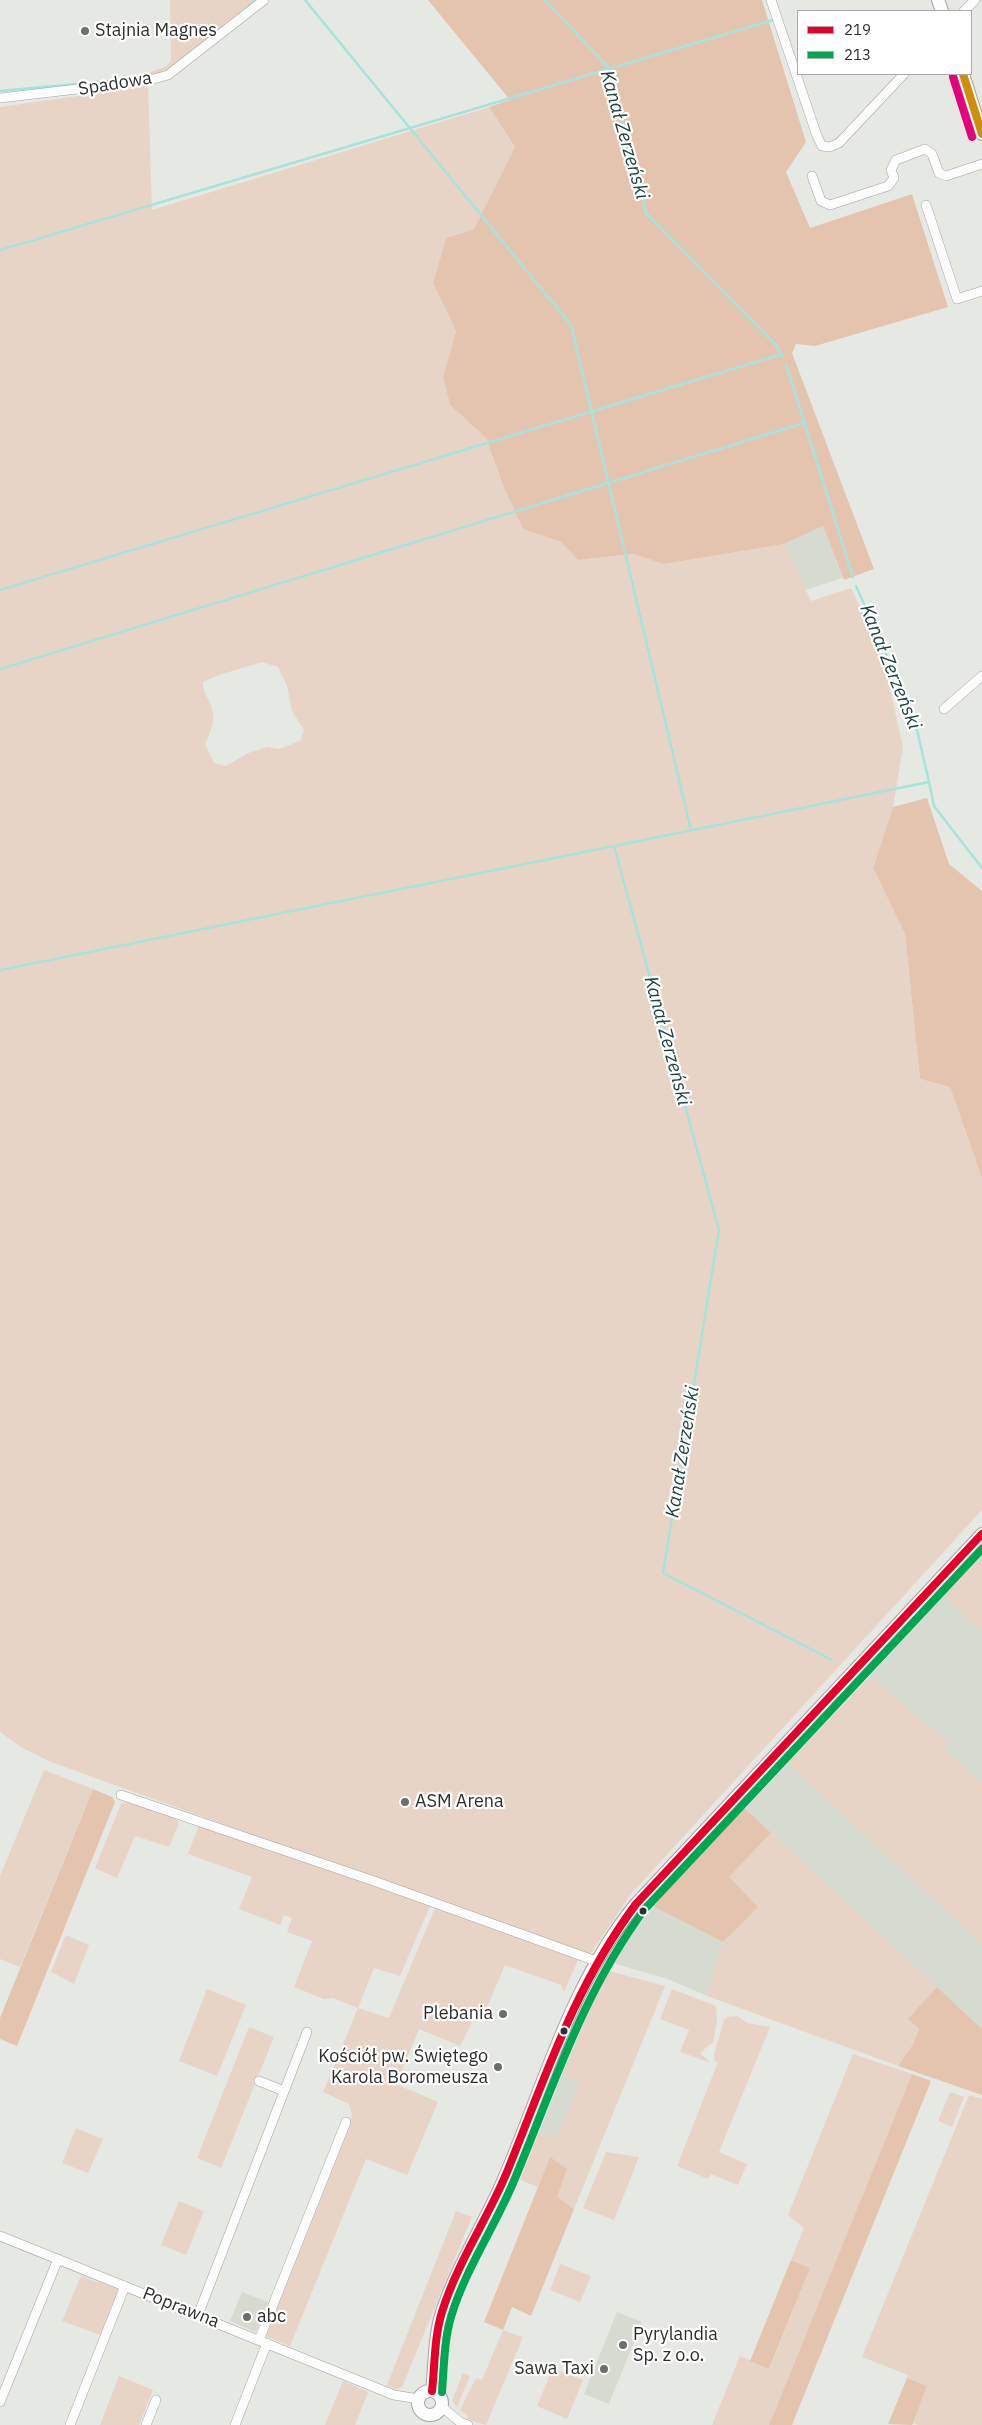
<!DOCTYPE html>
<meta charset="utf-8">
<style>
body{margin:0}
#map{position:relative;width:982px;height:2425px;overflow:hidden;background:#e6e8e4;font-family:"IBM Plex Sans",sans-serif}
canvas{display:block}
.legend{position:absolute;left:797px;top:10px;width:175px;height:65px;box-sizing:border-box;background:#fff;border:1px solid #ababab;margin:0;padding:6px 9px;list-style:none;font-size:15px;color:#2e2e2c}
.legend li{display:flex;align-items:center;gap:10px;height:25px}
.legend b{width:25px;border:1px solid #ababab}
</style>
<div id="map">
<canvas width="982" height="2425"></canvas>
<ul class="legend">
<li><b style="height:6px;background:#e4002b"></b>219</li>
<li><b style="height:6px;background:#00a651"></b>213</li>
</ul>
</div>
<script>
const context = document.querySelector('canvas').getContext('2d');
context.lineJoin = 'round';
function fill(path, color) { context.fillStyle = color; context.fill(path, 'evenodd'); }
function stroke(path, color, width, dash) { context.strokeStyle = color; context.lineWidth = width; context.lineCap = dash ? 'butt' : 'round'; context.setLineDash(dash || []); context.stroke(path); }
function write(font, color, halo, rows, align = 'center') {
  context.font = font + ' "IBM Plex Sans",sans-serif'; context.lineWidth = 4.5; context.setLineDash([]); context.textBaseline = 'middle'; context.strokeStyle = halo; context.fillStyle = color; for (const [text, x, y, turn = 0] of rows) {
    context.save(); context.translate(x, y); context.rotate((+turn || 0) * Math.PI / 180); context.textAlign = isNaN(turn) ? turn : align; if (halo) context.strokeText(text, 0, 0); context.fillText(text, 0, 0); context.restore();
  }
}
const built = new Path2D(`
 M823 526 843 578 805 590 784 544Z
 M944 1595 982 1631V1783L946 1751 947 1741 869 1677Z
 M788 1763 982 1944V2029L745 1809Z
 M654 1907 723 1942 707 1996 668 1979 609 1962 623 1942Z
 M562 2075 580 2082 557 2139 539 2133Z
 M242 2292 268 2302 256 2332 230 2321Z
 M617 2312 642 2322 609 2404 584 2394Z`);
const green = new Path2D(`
 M170 0H259L169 72 148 79V73L165 67 171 61Z
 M148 86 152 210 489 107 515 147 474 229 446 238 433 283 456 331 443 377 450 405 486 438 504 488 523 529 561 542 578 560 633 554 665 564 784 544 811 601 851 588 881 650 903 747 893 807 873 868 905 934 920 1079 950 1087 982 1178V1510L631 1894 589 1956 51 1762 21 1747 0 1732V107ZM262 662 278 667 287 686 292 711 304 730 300 741 279 749 268 747 248 753 226 766 214 763 205 744C210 733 216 721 212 709 209 698 203 694 203 682L219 675Z
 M982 1552V1631L942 1594Z
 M869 1677 947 1741 946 1751 982 1783V1944L788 1763Z
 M44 1770 93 1789 20 1967 0 1959V1876Z
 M131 1801 175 1816 179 1823 169 1847 135 1836 117 1878 95 1868 121 1804Z
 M199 1825 430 1906 400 1976 374 1968 358 2008 389 2018 435 1908 578 1960 564 1992 561 1985 505 1965 482 2019 475 2016 460 2046 419 2029 396 2084 438 2102 407 2175 366 2159 290 2346 266 2336 352 2115 349 2104 323 2092 358 2008 333 1998 324 1999 294 1987 312 1941 287 1932 292 1918 284 1915 280 1925 239 1909 252 1877 188 1854Z
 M771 1833 937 1987 909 2019 919 2029 913 2044 898 2066 707 1996 723 1942 758 1907 728 1877Z
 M66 1935 89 1945 74 1984 51 1972Z
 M606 1970 665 1986 574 2209 556 2197 550 2157 538 2187 520 2180 539 2133 557 2139 580 2082 562 2075Z
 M207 1989 246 2005 217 2076 179 2061Z
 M672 1989 716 2006 717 2022 713 2042 700 2053 711 2063 680 2052 689 2030 660 2019Z
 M737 2016 748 2023 770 2027 719 2152 747 2164 738 2185 711 2174 708 2179 677 2166 718 2062H715L714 2054 724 2020 727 2017Z
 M249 2027 274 2037 221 2168 197 2158Z
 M853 2054 912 2074 769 2425H712L740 2356 770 2368 810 2268 791 2260 804 2228 788 2215Z
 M950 2092 964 2097 952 2127 938 2121Z
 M969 2095 982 2099V2425H918L913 2423 927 2386 907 2378 908 2375 862 2357Z
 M76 2128 103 2139 88 2173 62 2163Z
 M606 2152 639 2157 614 2220 583 2208Z
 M179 2201 204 2211 186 2255 161 2245Z
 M456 2211 472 2217 402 2387 395 2389 387 2385Z
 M560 2264 591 2276 580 2302 550 2290Z
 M81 2276 120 2290 101 2335 62 2321Z
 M503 2330 523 2337 486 2425 467 2419 468 2416 460 2410 476 2378 482 2380Z
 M553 2368 583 2380 567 2419 537 2406Z
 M463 2373 470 2376 457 2407 452 2401Z
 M119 2376 153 2390 139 2425H100Z
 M343 2381 368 2392 355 2425H325Z`);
const forest = new Path2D(`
 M428 0H762L806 142 786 172 810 228 912 194 948 307 815 346 796 344 792 353 874 569 844 580 823 526 784 544 664 564 633 554 578 560 561 542 523 529 504 488 486 438 450 405 443 377 456 331 433 283 446 238 474 229 515 147 489 107 510 100Z
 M927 798 949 864 982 891V1178L950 1087 920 1079 905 934 873 868 893 807Z
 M93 1789 112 1797 115 1802 17 2046 0 2039V2018Z
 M743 1807 771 1833 729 1877 758 1907 723 1942 654 1907 668 1886Z
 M937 1987 982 2029V2095L898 2066 913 2044 919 2029 908 2019Z
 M912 2074 931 2081 792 2425H769Z
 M550 2157 567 2169 557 2197 574 2209 531 2316 512 2307 503 2330 484 2322Z
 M791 2260 810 2268 769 2369 750 2361Z
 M907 2378 927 2386 913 2423 912 2425 888 2424Z`);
const stream = new Path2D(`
 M305 0 571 325 691 830
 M545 0 609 68 646 213 776 345 783 357
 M236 17 256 0
 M0 91 108 81
 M0 250 773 20
 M786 364 853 577
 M0 590 782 354
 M0 669 804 423
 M929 782 934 806 982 868
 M0 970 614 846
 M832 1660 663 1573 719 1230 614 846 929 782 914 717 856 586`);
const street = new Path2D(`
 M771 0 817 136 822 146 830 147 839 143 904 74
 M964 11 975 0
 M0 98 146 81 168 75 264 0
 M812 176 821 201 830 205 888 186 894 178 891 170 896 160 925 149 932 154 939 173 946 176 982 164
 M926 205 957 299 982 291
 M944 709 982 676
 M121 1795 374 1881 596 1961
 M259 2081 284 2091
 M0 2236 394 2395 419 2399
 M198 2315 307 2032
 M259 2340 346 2122
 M0 2402 58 2259
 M442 2407 460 2422 468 2425
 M70 2425 125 2286
 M146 2425 156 2400
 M235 2425 267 2343`);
const secondary = new Path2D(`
 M938 0 942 11
 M963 74 982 134
 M418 2403a12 12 0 1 1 24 0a12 12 0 1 1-24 0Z
 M432 2391C435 2365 434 2337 442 2312 457 2266 485 2223 504 2179 544 2086 571 1983 636 1904L982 1534`);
const bus1 = new Path2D(`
 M432 2391C435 2365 434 2338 442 2312 457 2263 487 2220 507 2172 546 2076 573 1989 636 1904L982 1534`);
const bus2 = new Path2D(`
 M442 2392C444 2367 444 2341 451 2317 466 2267 497 2224 516 2176 555 2082 583 1993 644 1910L982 1549`);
const bus3 = new Path2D(`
 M963 74 982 134`);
const bus4 = new Path2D(`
 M953 77 972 137`);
const markers = [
 [85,31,5,"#6e6f6c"],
 [405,1802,5,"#6e6f6c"],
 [643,1911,4.5,"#2e2e2c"],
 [503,2014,5,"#6e6f6c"],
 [564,2031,4.5,"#2e2e2c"],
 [498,2067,5,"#6e6f6c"],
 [247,2317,5,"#6e6f6c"],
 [623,2345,5,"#6e6f6c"],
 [604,2369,5,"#6e6f6c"]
];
const poiNames = [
 ["Stajnia Magnes",95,31],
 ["ASM Arena",415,1802],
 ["Plebania",493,2014,"right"],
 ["Kościół pw. Świętego",488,2057,"right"],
 ["Karola Boromeusza",488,2078,"right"],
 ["abc",257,2317],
 ["Pyrylandia",633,2335],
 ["Sp. z o.o.",633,2356],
 ["Sawa Taxi",594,2369,"right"]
];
const streetNames = [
 ["Spadowa",115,84,-9],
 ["Poprawna",181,2308,22]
];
const waterNames = [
 ["Kanał Zerzeński",624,135,74],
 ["Kanał Zerzeński",890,667,68],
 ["Kanał Zerzeński",667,1041,75],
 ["Kanał Zerzeński",683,1452,-81]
];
fill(built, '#d7dad1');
fill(green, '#e8d4c6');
fill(forest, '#e5c4af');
stroke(stream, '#a5e4db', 2.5);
stroke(street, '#a4a5a3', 10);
stroke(secondary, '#a4a5a3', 14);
stroke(street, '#fbfcfb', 9);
stroke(secondary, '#fbfcfb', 12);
stroke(bus1, '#e4002b', 8);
stroke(bus2, '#00a651', 8);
stroke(bus3, '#cf8e09', 8);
stroke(bus4, '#e5007d', 8);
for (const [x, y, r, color] of markers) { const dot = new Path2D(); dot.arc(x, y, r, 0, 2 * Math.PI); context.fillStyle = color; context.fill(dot); stroke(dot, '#fff', 2); }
write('18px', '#2e2e2c', '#fff', poiNames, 'left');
write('18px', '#2e2e2c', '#fff', streetNames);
write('italic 19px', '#1b4540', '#fff', waterNames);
</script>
